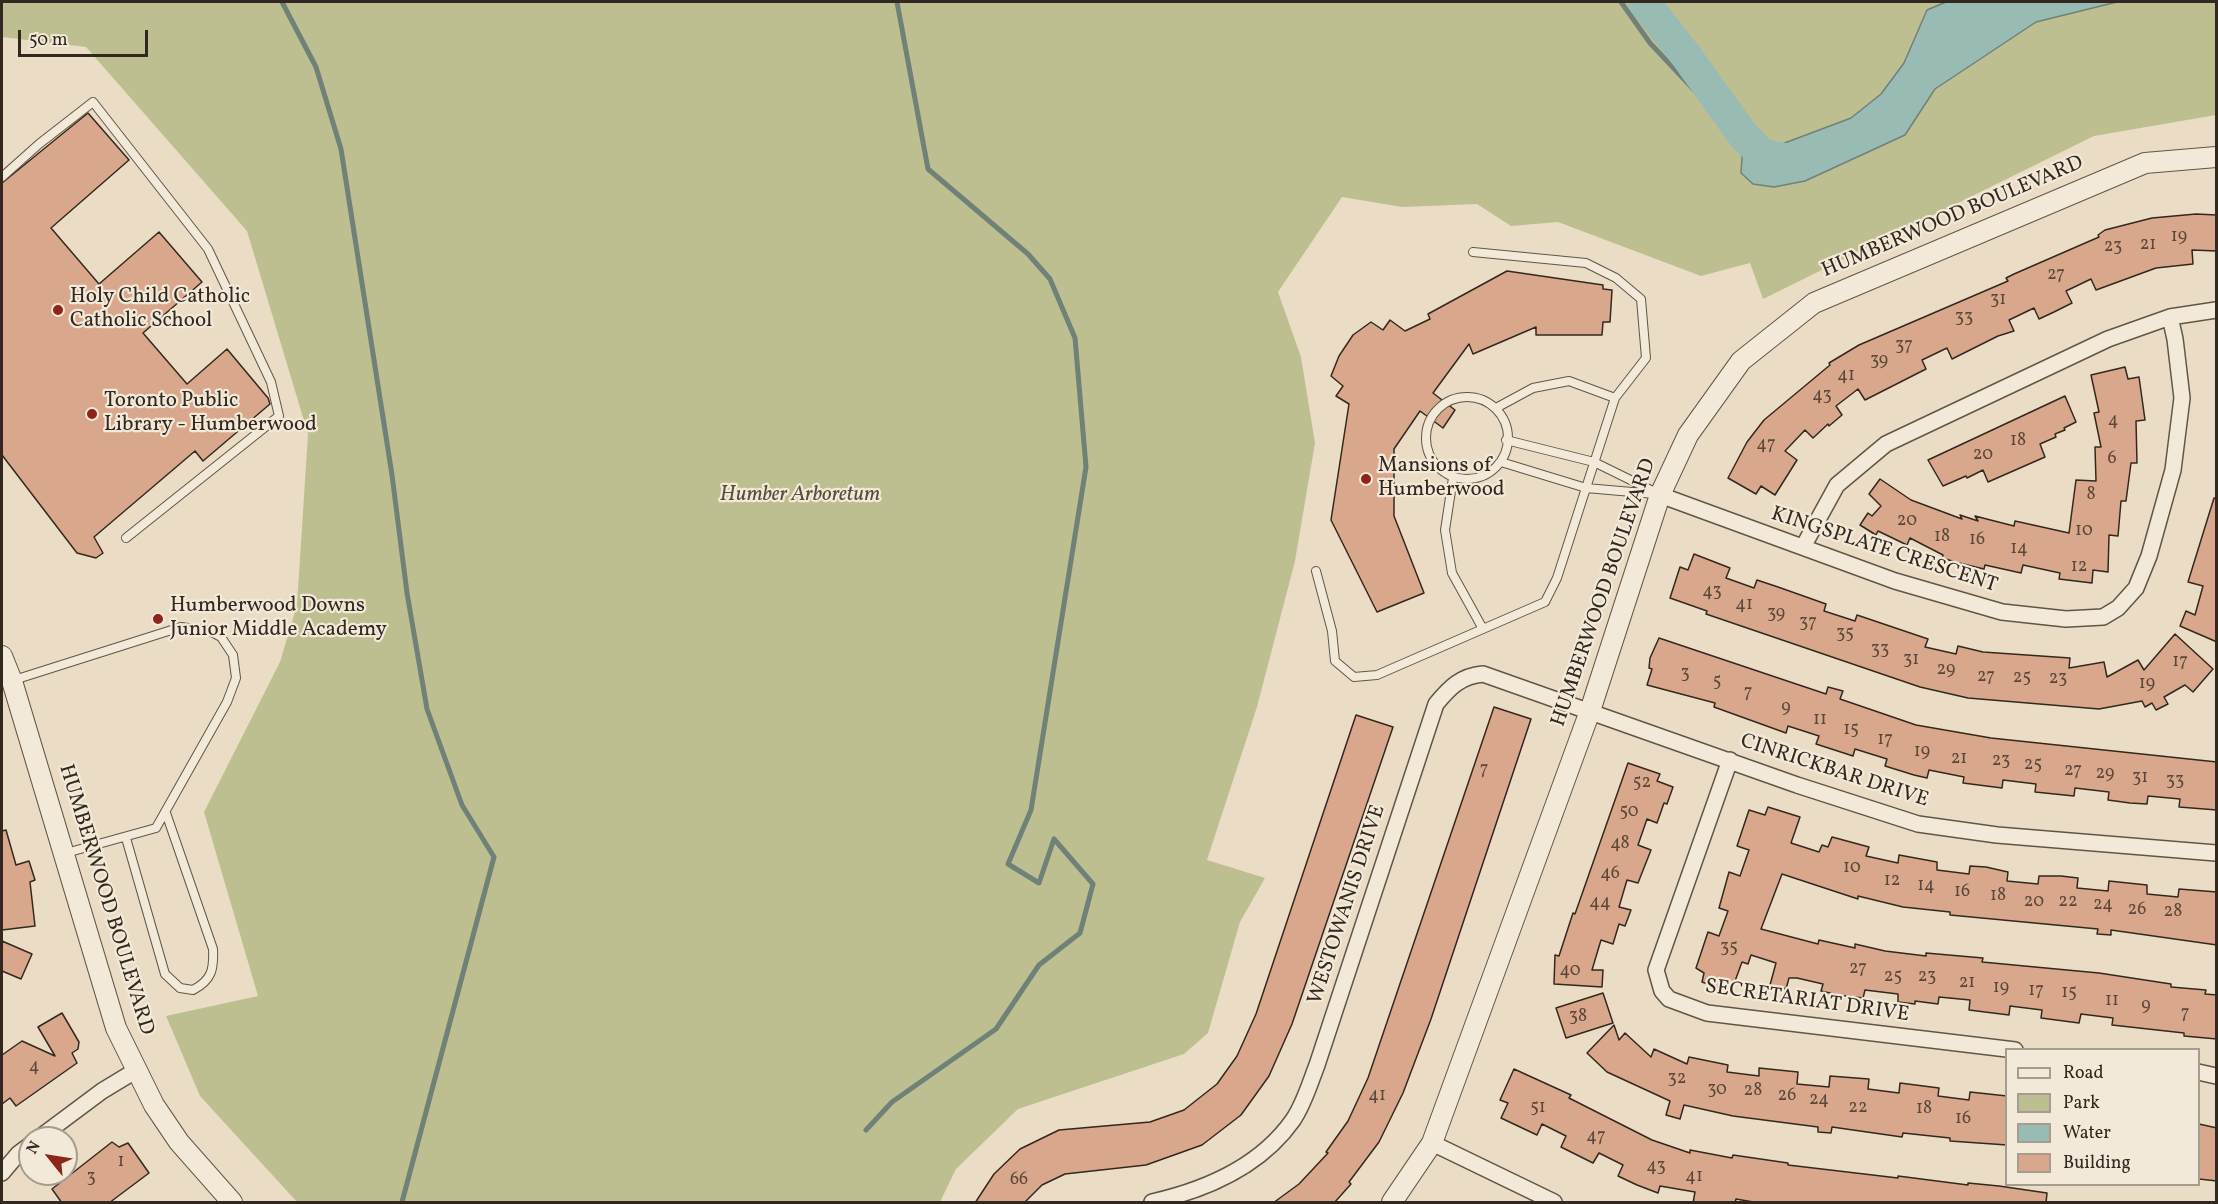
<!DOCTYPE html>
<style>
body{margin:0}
#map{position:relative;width:2218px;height:1204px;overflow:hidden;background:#ebddc5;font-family:Vollkorn,serif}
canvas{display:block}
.frame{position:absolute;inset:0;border:3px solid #33281f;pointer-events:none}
.legend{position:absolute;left:2005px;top:1048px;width:195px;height:138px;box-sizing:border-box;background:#f2e9d9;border:2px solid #a69c8f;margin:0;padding:8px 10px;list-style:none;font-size:18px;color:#33281f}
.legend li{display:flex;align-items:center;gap:12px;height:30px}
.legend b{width:30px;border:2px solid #a69c8f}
.north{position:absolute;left:18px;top:1126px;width:60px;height:60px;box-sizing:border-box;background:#f2e9d9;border:2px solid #a69c8f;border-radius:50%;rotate:300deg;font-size:16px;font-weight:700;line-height:24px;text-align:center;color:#33281f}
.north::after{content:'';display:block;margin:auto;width:21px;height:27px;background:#8f2418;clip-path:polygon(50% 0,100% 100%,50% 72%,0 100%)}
.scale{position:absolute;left:18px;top:30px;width:130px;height:27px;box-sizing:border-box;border:3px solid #33281f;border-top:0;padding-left:8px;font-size:18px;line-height:21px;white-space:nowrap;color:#33281f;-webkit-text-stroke:4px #f2e9d9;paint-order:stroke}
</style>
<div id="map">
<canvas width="2218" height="1204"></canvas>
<div class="frame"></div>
<ul class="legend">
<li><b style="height:8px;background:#f2e9d9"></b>Road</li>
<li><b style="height:16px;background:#bebf90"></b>Park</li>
<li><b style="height:16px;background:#98bcb3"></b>Water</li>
<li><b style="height:16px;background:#d9a88c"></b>Building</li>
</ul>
<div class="north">N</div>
<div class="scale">50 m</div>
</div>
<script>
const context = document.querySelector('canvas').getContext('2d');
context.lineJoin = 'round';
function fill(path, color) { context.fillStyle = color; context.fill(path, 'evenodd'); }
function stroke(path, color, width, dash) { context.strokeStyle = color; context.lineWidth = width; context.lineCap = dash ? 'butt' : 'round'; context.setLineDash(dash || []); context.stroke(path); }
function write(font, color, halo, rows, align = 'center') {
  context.font = font + ' Vollkorn,serif'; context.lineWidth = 4.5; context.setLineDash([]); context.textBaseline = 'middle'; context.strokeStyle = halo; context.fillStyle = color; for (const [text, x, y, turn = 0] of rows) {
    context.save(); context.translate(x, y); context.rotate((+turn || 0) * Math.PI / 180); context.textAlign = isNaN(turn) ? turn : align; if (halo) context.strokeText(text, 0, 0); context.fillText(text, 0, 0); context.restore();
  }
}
const green = new Path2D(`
 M2 2H2216V115L2094 136 1763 299 1750 263 1701 276 1558 222 1511 226 1477 204 1402 207 1342 197 1278 292 1301 357 1315 443 1295 561 1257 707 1207 860 1265 878 1240 922 1208 1033 1184 1054 1018 1109 956 1169 940 1202H297L200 1096 166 1016 258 996 204 812 280 662 297 605 308 434 247 231 86 47 2 37Z`);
const water = new Path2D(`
 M1946 2H2117L2036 22 1935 89 1905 135 1805 181 1774 187 1753 184 1741 173 1743 142 1774 147 1851 118 1881 94 1904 63 1927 10Z`);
const stream = new Path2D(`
 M282 2 316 67 341 149 392 475 407 593 427 709 462 805 494 857 402 1202
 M1621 2 1650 43 1743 142
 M866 1130 892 1102 996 1029 1039 965 1080 933 1093 884 1054 839 1039 883 1008 864 1031 810 1086 467 1075 338 1050 279 1028 254 928 169 897 2`);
const river = new Path2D(`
 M1644 2 1687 57 1743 135 1763 155 1789 160`);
const building = new Path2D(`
 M88 113 129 160 51 228 99 284 159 232 202 282 143 333 187 384 227 349 268 398 270 404 203 461 195 451 94 537 103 553 96 558 77 553 2 455V183Z
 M2196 214 2217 215V251L2192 250 2193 264 2156 268 2096 290 2091 279 2066 291 2072 303 2054 312 2039 319 2034 308 2009 320 2014 331 1998 336 1952 359 1947 348 1922 360 1926 369 1865 400 1858 389 1836 406 1842 415 1829 426 1828 424 1813 438 1805 430 1785 451 1797 460 1775 495 1761 486 1756 494 1728 478 1747 442 1764 420 1830 365 1829 363 1859 345 2008 281 2006 278 2014 274 2099 237 2098 235 2105 230 2152 218Z
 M1507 271 1603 285V289L1612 290 1610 322H1603L1602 335H1536V327L1473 354 1469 344 1433 393 1455 410 1443 428 1420 411 1394 449V516L1424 593 1377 612 1331 520 1349 404 1336 396 1343 386 1331 376 1339 356 1353 335 1371 322 1383 330 1390 320 1405 331 1430 319 1428 314Z
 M2125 367 2128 379 2139 377 2145 420 2136 421 2137 463H2131L2126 501H2121L2118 536 2109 535 2108 572 2093 570 2092 583 2059 579 2060 573 2023 565 2021 573 1985 565 1984 569 1959 563 1942 558 1943 555 1910 538 1907 545 1878 531 1876 535 1860 525 1868 513 1872 516 1881 506 1869 494 1880 479 1911 500 1962 519 1960 515 1978 521 1975 516 2014 526 2015 521 2069 533 2076 480 2096 481 2095 447H2101L2094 413 2099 412 2091 375Z
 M2065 396 2076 422 2064 428 2065 430 2055 434 2056 437 2040 444 2045 457 1988 482 1983 470 1967 478 1966 476 1943 486 1928 460Z
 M2214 498 2217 499V642L2180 626 2186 611 2195 615 2203 586 2188 582Z
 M1694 554 1730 568 1726 578 1754 588 1757 580 1778 587 1826 604 1824 611 1855 621 1857 615 1928 639 1925 647 1956 654 1958 646 1983 652 2070 658 2069 668 2104 662 2107 677 2138 660 2144 670 2175 634 2213 669 2193 692 2185 685 2164 697 2168 704 2156 710 2152 703 2145 707 2142 701 2099 709 1968 698 1920 687 1706 614 1707 611 1670 598 1680 567 1688 570Z
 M1659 638 1826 694 1828 687 1843 691 1840 699 1916 725 1991 738 2217 762V810L2179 807 2180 799 2148 796 2147 804 2130 803 2108 800 2109 792 2075 788 2074 796 2035 792 2036 784 2003 780 2002 788 1963 783 1964 777 1929 770 1927 778 1914 775 1885 766 1887 759 1855 749 1853 756 1816 744 1819 736 1788 726 1786 733 1714 707 1715 703 1647 685 1652 669 1649 668 1650 658Z
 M1494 707 1531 719 1431 1019 1403 1093 1379 1142 1349 1182 1351 1184 1334 1203H1273L1299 1184 1328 1153 1326 1152 1348 1121 1368 1078Z
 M1356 715 1393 727 1292 1024 1269 1076 1241 1115 1202 1145 1146 1165 1065 1174 1042 1185 1024 1203H975L994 1174 1020 1149 1059 1130 1150 1122 1184 1110 1217 1084 1237 1056 1256 1014Z
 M1628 763 1660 774 1657 781 1673 787 1667 804 1664 803 1657 823 1647 819 1638 845 1651 850 1638 883 1627 880 1619 907 1631 910 1625 926 1619 924 1613 944 1601 940 1592 970H1603L1602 987 1554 984 1555 955 1559 956 1573 913 1575 914Z
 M1768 807 1800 817 1791 843 1819 852 1822 845 1828 847 1832 837 1869 847 1866 856 1898 863 1899 855 1937 862V870L1969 874 1970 866 1986 867 2008 872 2007 881 2038 884 2039 876H2061L2078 878 2077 888 2108 891 2109 881 2147 885V894L2178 897 2179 889 2217 892V945L2111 930V935L2097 934 2098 929 1950 915V912L1903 907 1858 896V899L1782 874 1761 929 1818 944 1819 940 1855 948V944L1885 951 1926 956V953L1983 958 1982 962 2099 973 2171 984V987L2206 990 2205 994 2217 995V1039L2184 1036V1033L2112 1025 2113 1018 2081 1014 2079 1023 2041 1018 2042 1010 2010 1006 2009 1015 1969 1010 1970 1000 1939 997 1938 1004 1915 1001V1004L1898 1002V994L1865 990 1863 998 1838 995 1821 991 1823 984 1797 978H1789L1786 989 1770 985 1776 963 1751 955 1748 964 1742 962 1731 992 1702 982 1704 973 1696 968 1708 932 1719 936 1728 911 1719 908 1729 872 1740 876 1749 850 1737 846 1749 810 1765 815Z
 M6 830 16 865 29 861 35 880 30 882 35 926 2 930V831Z
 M2 941 32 954 21 979 2 971Z
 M1603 993 1613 1023 1566 1038 1556 1008Z
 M62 1013 79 1042 78 1049 72 1053 77 1063 16 1106 10 1098 2 1104V1055L22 1041 55 1056 38 1027Z
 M1614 1025 1619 1040 1625 1033 1651 1057 1654 1049 1687 1064 1689 1057 1728 1065 1727 1072 1759 1076V1068L1798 1072 1797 1084 1829 1087 1830 1076 1869 1079 1868 1089 1899 1093 1900 1083 1939 1088 1938 1096 1969 1100 1970 1092 2007 1096V1145L1950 1141V1138L1903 1133 1902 1137 1832 1127 1831 1133 1818 1132V1127L1733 1116 1684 1105 1680 1119 1666 1115 1670 1101 1607 1072 1587 1053Z
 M1514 1069 1571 1095 1569 1098 1652 1140 1690 1153V1150L1732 1158 1733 1155 1788 1163V1165L1898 1178V1176L1968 1185V1183L1999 1186 2047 1193 2046 1203H1759L1736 1199 1735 1203H1693L1695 1192 1660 1186 1658 1193 1637 1185 1618 1176 1623 1165 1599 1153 1593 1163 1561 1147 1566 1136 1542 1124 1537 1135 1501 1118 1508 1103 1500 1100Z
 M2199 1124 2217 1128V1181L2199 1179Z
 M112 1142 119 1147 128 1143 149 1173 109 1203H62L52 1189Z`);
const service = new Path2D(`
 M2 177 39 144 93 102 208 249 271 382 279 416 126 538
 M1426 438a41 41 0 1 1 82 0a41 41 0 1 1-82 0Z
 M1496 408 1533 388 1569 381 1615 398
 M1506 440 1594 462 1659 494
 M1501 462 1586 488 1655 494
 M1453 478 1445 530 1452 573 1483 629
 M1316 571 1332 631 1335 661 1354 677 1377 675 1545 602 1557 578 1615 398 1646 358 1641 299 1616 278 1586 263 1473 252
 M14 680 181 627 210 631 221 637 233 655 236 678 227 702 156 828 66 853
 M126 838 165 974 180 988 193 990C212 980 214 969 213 949L166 813`);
const minor = new Path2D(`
 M1660 495 1895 581 2002 612 2066 619 2103 617 2118 608 2136 588 2149 556 2173 470 2182 398 2175 339 2170 317
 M1803 547 1837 485 1886 444 2108 339 2170 317 2216 310
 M1730 760 1656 970 1662 991 1669 999 1707 1013 2015 1050
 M2198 1072 2216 1076
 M39 1138 102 1091 135 1071
 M1432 1143 1554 1202
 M2 1173 18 1154 30 1145
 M1152 1202C1205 1190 1260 1167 1293 1120 1304 1104 1310 1083 1317 1065L1436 704C1450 687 1461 676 1483 674L1797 785 1918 824 1997 835 2216 853`);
const tertiary = new Path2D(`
 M2 656 12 681 116 1028 154 1105 179 1142 232 1202
 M1392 1202 1432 1143 1590 711 1660 495 1688 435 1741 361 1814 303 2145 163 2216 157`);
const markers = [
 [58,310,6,"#8f2418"],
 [92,414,6,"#8f2418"],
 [1366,479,6,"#8f2418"],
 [158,619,6,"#8f2418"]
];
const numberNames = [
 ["19",2179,238],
 ["21",2148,246],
 ["23",2113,248],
 ["27",2056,276],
 ["31",1998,301],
 ["33",1964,319],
 ["37",1904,347],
 ["39",1879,362],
 ["41",1846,377],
 ["43",1822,397],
 ["4",2113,422],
 ["18",2018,442],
 ["47",1766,446],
 ["20",1983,456],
 ["6",2112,460],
 ["8",2091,496],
 ["20",1907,522],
 ["10",2084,532],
 ["18",1942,538],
 ["16",1977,541],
 ["14",2019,550],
 ["12",2079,568],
 ["43",1712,593],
 ["41",1744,606],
 ["39",1776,615],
 ["37",1808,624],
 ["35",1845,635],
 ["33",1880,651],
 ["31",1911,661],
 ["17",2180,663],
 ["29",1946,671],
 ["3",1685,675],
 ["27",1986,678],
 ["25",2022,679],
 ["23",2058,680],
 ["5",1717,683],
 ["19",2147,685],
 ["7",1748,694],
 ["9",1786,709],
 ["11",1820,721],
 ["15",1851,731],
 ["17",1885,741],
 ["19",1922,753],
 ["21",1959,760],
 ["23",2001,762],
 ["25",2033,766],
 ["7",1484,771],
 ["27",2073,772],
 ["29",2105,775],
 ["31",2140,779],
 ["33",2175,782],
 ["52",1642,784],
 ["50",1629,813],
 ["48",1620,845],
 ["10",1852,869],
 ["46",1610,875],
 ["12",1892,882],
 ["14",1926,887],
 ["16",1962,893],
 ["18",1998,897],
 ["20",2034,903],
 ["22",2068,903],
 ["44",1600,904],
 ["24",2103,906],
 ["26",2137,911],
 ["28",2173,913],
 ["35",1729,949],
 ["27",1858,970],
 ["40",1570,972],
 ["25",1893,978],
 ["23",1927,978],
 ["21",1967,984],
 ["19",2001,989],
 ["17",2036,992],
 ["15",2069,994],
 ["11",2112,1002],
 ["9",2146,1007],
 ["7",2185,1015],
 ["38",1578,1018],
 ["4",34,1068],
 ["32",1677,1080],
 ["30",1717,1091],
 ["28",1753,1092],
 ["41",1377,1097],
 ["26",1787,1097],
 ["24",1819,1101],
 ["51",1538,1109],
 ["22",1858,1109],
 ["18",1924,1110],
 ["16",1963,1120],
 ["47",1596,1138],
 ["1",121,1163],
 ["43",1656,1168],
 ["41",1694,1178],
 ["3",91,1179],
 ["66",1019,1181]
];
const streetNames = [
 ["HUMBERWOOD BOULEVARD",1953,218,-23],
 ["KINGSPLATE CRESCENT",1884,551,18],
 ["HUMBERWOOD BOULEVARD",1605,593,-71],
 ["CINRICKBAR DRIVE",1834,772,18],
 ["HUMBERWOOD BOULEVARD",105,900,73],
 ["WESTOWANIS DRIVE",1348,905,-72],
 ["SECRETARIAT DRIVE",1807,1002,8]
];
const poiNames = [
 ["Holy Child Catholic",70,298],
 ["Catholic School",70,322],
 ["Toronto Public",104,402],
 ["Library - Humberwood",104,426],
 ["Mansions of",1378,467],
 ["Humberwood",1378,491],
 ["Humberwood Downs",170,607],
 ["Junior Middle Academy",170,631]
];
const parkNames = [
 ["Humber Arboretum",800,496]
];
fill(green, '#bebf90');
fill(water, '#98bcb3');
stroke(water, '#708178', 1.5);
stroke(stream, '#708178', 5);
stroke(river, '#98bcb3', 32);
fill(building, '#d9a88c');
stroke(building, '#33281f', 1.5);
stroke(service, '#615548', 10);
stroke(minor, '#615548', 18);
stroke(tertiary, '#615548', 22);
stroke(service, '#f2e9d9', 8);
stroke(minor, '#f2e9d9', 15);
stroke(tertiary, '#f2e9d9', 20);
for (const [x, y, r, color] of markers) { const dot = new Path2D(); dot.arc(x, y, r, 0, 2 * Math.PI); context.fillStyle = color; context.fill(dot); stroke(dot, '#f2e9d9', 2); }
write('18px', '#5c483a', null, numberNames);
write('21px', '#33281f', '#f2e9d9', streetNames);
write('21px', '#33281f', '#f2e9d9', poiNames, 'left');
write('italic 21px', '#564e3b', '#f2e9d9', parkNames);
</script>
